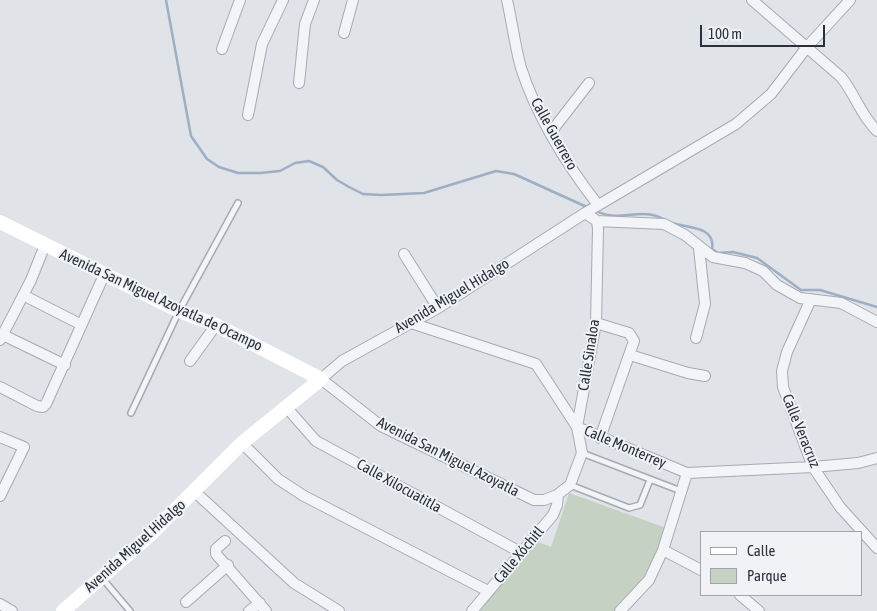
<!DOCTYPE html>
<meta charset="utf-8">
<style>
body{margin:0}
#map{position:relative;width:877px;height:611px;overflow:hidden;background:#e0e3e8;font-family:"Asap Condensed",sans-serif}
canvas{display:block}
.legend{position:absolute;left:700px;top:531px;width:162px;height:65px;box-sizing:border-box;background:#f0f2f6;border:1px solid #a1a4ac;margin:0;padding:6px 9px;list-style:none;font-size:15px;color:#2a303e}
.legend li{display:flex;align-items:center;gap:10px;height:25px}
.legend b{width:25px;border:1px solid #a1a4ac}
.scale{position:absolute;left:700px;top:25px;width:125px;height:22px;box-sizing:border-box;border:2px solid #2a303e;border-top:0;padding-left:6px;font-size:15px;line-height:18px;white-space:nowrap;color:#2a303e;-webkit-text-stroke:4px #f0f2f6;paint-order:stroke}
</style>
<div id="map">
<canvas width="877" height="611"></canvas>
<ul class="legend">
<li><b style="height:6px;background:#fff"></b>Calle</li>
<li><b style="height:14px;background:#c5d1c2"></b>Parque</li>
</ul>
<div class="scale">100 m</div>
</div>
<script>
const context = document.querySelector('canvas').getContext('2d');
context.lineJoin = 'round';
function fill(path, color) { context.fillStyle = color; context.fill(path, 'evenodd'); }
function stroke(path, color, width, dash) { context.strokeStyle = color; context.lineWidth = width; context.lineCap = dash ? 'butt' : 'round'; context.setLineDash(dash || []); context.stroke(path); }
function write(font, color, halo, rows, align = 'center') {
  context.font = font + ' "Asap Condensed",sans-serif'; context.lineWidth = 4; context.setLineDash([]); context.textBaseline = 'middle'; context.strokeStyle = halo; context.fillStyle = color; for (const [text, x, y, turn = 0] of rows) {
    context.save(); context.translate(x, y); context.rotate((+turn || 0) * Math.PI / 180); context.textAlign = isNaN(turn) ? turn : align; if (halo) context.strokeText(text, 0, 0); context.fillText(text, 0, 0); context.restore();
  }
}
const green = new Path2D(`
 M569 493 669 529 646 582 641 583 615 611H476L536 541 551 547Z`);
const stream = new Path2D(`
 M166 0 191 136 207 159 219 167 238 173H260L280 171 295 163 309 161 323 167 337 180 349 187 363 194 381 195 424 193 496 171 514 174 589 208
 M594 210C623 225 640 204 667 221
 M672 223C687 228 716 226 712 249L718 253 733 252 757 258 801 290H820L877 307`);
const lane = new Path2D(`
 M131 413 179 311 238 203
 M582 453 681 491
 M570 485 629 508 640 505 650 480
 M102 578 130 611`);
const street = new Path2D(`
 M507 0C512 22 515 46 521 68 537 117 567 165 598 205
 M752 0 841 77C855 94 860 114 877 131
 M344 33 353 0
 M222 49 240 0
 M299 83 305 24 314 0
 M248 115 262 44 283 0
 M551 132 589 83
 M585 213 597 221 598 229 596 323 577 427 582 453 570 485 557 495 544 500H534L381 426 321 379 342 361 438 308 585 213 736 124 771 94 807 47 850 0
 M597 221 664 224 685 235 713 257 745 263 763 271 777 285 800 298 841 303 877 322
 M404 254 438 308
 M23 295 80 324
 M811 299 787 352 782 371 783 387 813 467 840 507 877 548
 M411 323 536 364 577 427 687 473 813 467 858 463 877 458
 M596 323 629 333 634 341 600 438
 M3 335 65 365
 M696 338 705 304 699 248
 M0 340 31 280 45 245
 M630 355 688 373 705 376
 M190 361 216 325
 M0 387 37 406 43 407 46 404 104 275
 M286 407 316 441 522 553
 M0 437 24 447 0 496
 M242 443 278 479 304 496 488 591
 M194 491 294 583 339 611
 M225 541 216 549V554L266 611
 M663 550 701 570
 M740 595 759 611
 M186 602 228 565
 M0 604 12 611
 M249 611 260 603
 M472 611 553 515 557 505 558 495
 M620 611 649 580 663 550 687 473`);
const secondary = new Path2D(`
 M0 222 179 311 216 325 321 379 242 443 149 536 63 611`);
const streetNames = [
 ["Calle Guerrero",554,134,61],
 ["Avenida Miguel Hidalgo",452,296,-31],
 ["Avenida San Miguel Azoyatla de Ocampo",161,300,25],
 ["Calle Sinaloa",589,355,-81],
 ["Calle Veracruz",801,431,68],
 ["Calle Monterrey",625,447,23],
 ["Avenida San Miguel Azoyatla",448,457,27],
 ["Calle Xilocuatitla",399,486,29],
 ["Avenida Miguel Hidalgo",135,546,-42],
 ["Calle Xóchitl",519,555,-50]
];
fill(green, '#c5d1c2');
stroke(stream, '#9eafc5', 2.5);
stroke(lane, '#a6aab2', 8);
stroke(street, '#a6aab2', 12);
stroke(lane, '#f3f4f7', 5);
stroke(street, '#f3f4f7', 10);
stroke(secondary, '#fff', 14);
write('15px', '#2a303e', '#f0f2f6', streetNames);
</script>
